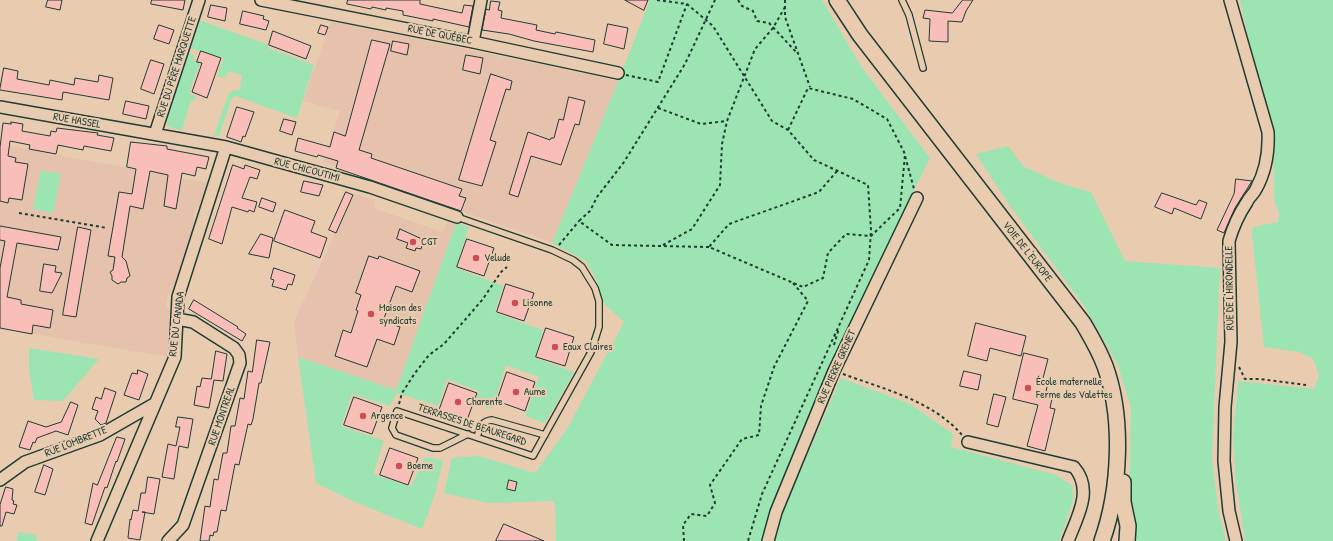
<!DOCTYPE html>
<meta charset="utf-8">
<style>
body{margin:0}
canvas{display:block;background:#e9ccb0}
</style>
<canvas width="1333" height="541"></canvas>
<script>
const context = document.querySelector('canvas').getContext('2d');
context.lineJoin = 'round';
function fill(path, color) { context.fillStyle = color; context.fill(path, 'evenodd'); }
function stroke(path, color, width, dash) { context.strokeStyle = color; context.lineWidth = width; context.lineCap = dash ? 'butt' : 'round'; context.setLineDash(dash || []); context.stroke(path); }
function write(font, color, halo, rows, align = 'center') {
  context.font = font + ' "Patrick Hand",sans-serif'; context.lineWidth = 4; context.setLineDash([]); context.textBaseline = 'middle'; context.strokeStyle = halo; context.fillStyle = color; for (const [text, x, y, turn = 0] of rows) {
    context.save(); context.translate(x, y); context.rotate((+turn || 0) * Math.PI / 180); context.textAlign = isNaN(turn) ? turn : align; if (halo) context.strokeText(text, 0, 0); context.fillText(text, 0, 0); context.restore();
  }
}
const built = new Path2D(`
 M331 21 619 81 552 243 323 162 340 111 303 101Z
 M0 144 208 183 200 206 196 210 193 219 195 223 174 291 168 295 166 305 170 310 169 357 0 328Z
 M354 193 376 201 374 208 443 232 448 220 456 223 396 391 298 357 294 321Z`);
const green = new Path2D(`
 M650 0H822L861 66 930 158 871 278 771 508 762 541H556L555 501 489 503 444 493 452 458 479 456 535 473 567 429 624 322 603 303 597 281 586 261 552 243 619 79Z
 M1240 0H1333V541H1245V538L1236 484 1233 436 1238 381 1314 389 1319 375 1313 359 1300 352 1264 347 1252 234 1253 227 1278 222 1279 213 1274 200 1273 123 1249 41Z
 M199 20 269 45 268 48 314 65 297 118 235 96 232 98 219 136 214 135 229 93 235 90H240L242 75 228 71 225 78 217 76 224 58 190 48Z
 M188 53 194 55 193 60 200 62 189 93 196 96 194 101 191 100 182 130 169 127 166 122Z
 M1008 146 1024 167 1060 183 1091 192 1125 261 1220 268 1212 457 1218 509 1226 541H1135L1129 502 1131 408 1118 365 1085 307 1010 206 976 154Z
 M41 170 61 174 53 213 33 209Z
 M456 223 469 227 456 268 503 286 495 313 543 330 535 358 574 372 545 423 525 416 539 377 506 365 492 409 475 405 479 391 447 379 438 406 397 393 390 406 352 394 341 426 384 441 373 474 411 487 425 457 443 460 435 494 422 529 355 502 316 483 298 357 396 390Z
 M29 348 99 359 63 401 34 400 29 371Z
 M841 378 910 404 953 434 951 447 1056 475 1073 486V501L1059 541H774L780 518Z
 M18 532 36 535 37 541H17Z`);
const building = new Path2D(`
 M48 0H62L60 10 46 7Z
 M152 0H185L183 10 151 4Z
 M348 0H420V4L462 13 464 5 473 6 469 27 433 19V21L403 15V11L386 8V10L372 7 371 9 347 4Z
 M625 0H648L644 10Z
 M963 0H973L966 11 962 22 948 21V42L929 41 930 19 923 18 925 10 952 13Z
 M491 1 500 2 498 10 502 11 501 18 537 25 536 30 555 34 556 32 595 40 593 52 534 41 509 34 482 30 486 9 489 10Z
 M211 5 227 8 225 21 208 17Z
 M243 11 264 16 263 19 269 21 266 30 240 24Z
 M608 24 628 28 624 49 604 44Z
 M159 25 174 30 169 44 154 39Z
 M321 25 328 27 325 35 318 33Z
 M273 31 311 46 306 59 269 45Z
 M372 40 390 44 359 150 372 154 371 158 462 189 459 196 466 198 461 211 336 168 338 161 318 155 317 157 295 151 298 138 330 147 334 132 345 136Z
 M393 41 409 44 407 55 391 51Z
 M201 51 221 58 207 98 192 92 202 63 197 62Z
 M466 55 483 58 480 74 463 70Z
 M151 60 164 64 154 94 141 89Z
 M4 68 18 71 17 79 49 85 50 80 74 85 75 78 98 82 99 75 113 78 109 100 63 92 62 100 0 90Z
 M491 74 512 81 510 90 506 89 490 140 496 142 482 186 459 180Z
 M569 97 585 101 579 125 575 124 561 165 531 156 518 197 509 194 528 132 550 140 551 138H554L559 119 563 120Z
 M126 101 149 106 146 119 123 114Z
 M237 107 254 112 245 137 243 136 241 142 227 137Z
 M284 119 296 122 292 135 280 131Z
 M11 122 23 124 22 131 50 136 51 131 56 132 57 128 98 133 97 135 114 138 111 151 84 146 83 150 58 145 56 154 29 149 30 145 10 141 8 156 16 158 15 162 28 164 22 200 9 198 8 203 0 201V147L3 123 11 124Z
 M131 142 167 146V149L209 157 206 169 197 167 195 176 182 173 176 209 164 206 168 175 150 171 143 209 130 206 122 257 126 261 130 276 127 278 126 282H121L118 284 112 280V276L110 272 113 270 115 257 108 256 119 192 132 194 136 169 127 167Z
 M233 165 244 169 245 165 260 170 257 179 250 177 242 198 257 202 254 212 249 210 248 212 232 207 222 244 209 239Z
 M1236 179 1252 181 1235 208 1224 233 1217 230 1234 194Z
 M304 181 323 185 319 196 301 192Z
 M346 192 353 195 336 233 329 230Z
 M1162 193 1196 205 1199 200 1207 203 1201 219 1174 208 1172 214 1155 207Z
 M262 198 276 203 273 212 259 207Z
 M285 210 315 221 311 232 327 238 320 258 274 241Z
 M0 226 61 237 58 250 17 243 7 297 21 300V304L53 310 50 328 33 325 32 334 0 328V268L5 241 0 240Z
 M78 227 91 230 76 317 63 315Z
 M400 229 424 240 421 249 416 248 415 251 406 248 408 243 397 239Z
 M261 234 273 238 269 258 249 254Z
 M467 239 494 248 484 276 457 267Z
 M369 256 378 259 379 256 420 271 412 292 396 286 383 321 400 327 394 345 377 339 367 367 335 356 343 330 351 333 358 311 356 310 361 295 356 293Z
 M44 264 56 266 55 272 62 273 52 293 40 291Z
 M274 268 295 275 292 285 288 284 286 290 272 286 274 280 271 279Z
 M506 284 534 293 524 321 497 312Z
 M194 300 238 327 237 328 246 334 242 341 189 309Z
 M976 323 1026 336 1021 356 990 348 987 361 968 356Z
 M546 328 574 337 565 366 536 357Z
 M257 340 270 342 261 383H259L253 419 251 425 248 424 239 465 235 464 226 511 221 510 217 532H214L213 536 210 535 209 541H200L205 506 210 507 214 479 218 480 223 453H227L231 426H235L240 398 244 399 248 371 252 372Z
 M216 351 227 354 223 381 214 380 209 408 194 405 197 386 200 387 202 378 211 379Z
 M1024 353 1048 359 1042 382 1048 383 1046 391 1053 394 1050 408 1055 409 1045 451 1027 446 1038 405 1013 399Z
 M138 370 148 374 139 400 124 395 132 373 137 374Z
 M964 371 981 375 978 390 960 386Z
 M507 372 535 382 525 411 497 401Z
 M449 383 477 393 467 420 439 411Z
 M105 388 116 392 106 423 101 425 95 419 98 411 92 409 96 397 101 399Z
 M994 394 1006 397 998 427 987 424Z
 M354 397 382 407 372 434 344 425Z
 M71 402 78 405 68 435 56 431 37 438 35 443 33 442 30 450 19 447 28 421 46 427 61 422Z
 M178 417 193 419 188 448 179 446 174 479 162 477 168 444 176 446 180 427H176Z
 M117 437 125 439 117 462 116 461 107 488 105 487 92 525 85 523 93 483 97 485Z
 M390 448 418 458 408 485 380 475Z
 M44 465 53 469 45 495 35 492Z
 M148 477 160 479 154 514 142 512H145L140 540 128 538 130 519 131 520 133 510 138 511 141 493H145Z
 M509 480 517 482 515 491 507 489Z
 M6 487 13 489 12 500 14 501 13 504 17 505 14 514 6 512 2 526H0V505Z
 M504 524 544 541H496Z`);
const path = new Path2D(`
 M657 0 687 4 713 26 772 121 788 130 814 160 868 185 871 230 869 260 762 494 748 541
 M738 0 742 6 753 11 757 21 769 23 797 53
 M785 0V17L810 87
 M626 75 658 82 687 4
 M658 108 701 124 727 121
 M788 130 808 88 853 99 887 119 904 152 914 189
 M837 171 819 192 729 224 709 247 803 287 823 278 828 253 846 234 871 236 900 208 905 155
 M19 213 107 228
 M559 245 579 221
 M663 245 692 229 720 185 722 144 727 121 755 49 773 28 785 7
 M709 247 612 245 579 221 590 211 597 197 624 162 685 64 715 0
 M834 345 839 328
 M1239 367 1245 379H1260L1306 385
 M843 374C884 389 933 401 962 435
 M399 404 402 393 415 373 429 355 444 344 483 299 501 272 507 267
 M684 541 683 525 691 514 707 516 715 503 710 485 742 439 759 435 761 406 774 367 808 301 793 283`);
const lane = new Path2D(`
 M902 0 909 15 923 68
 M457 217 552 250 573 260 582 267 595 288 599 301V327L591 352 533 456 397 411 392 428 396 435 433 448H440L468 434
 M477 437C480 428 481 421 492 420L545 435`);
const street = new Path2D(`
 M261 0 473 42 618 73
 M1230 0 1268 132C1269 153 1266 171 1256 189 1254 194 1249 197 1247 202 1239 214 1233 227 1229 241L1231 342 1225 407 1224 461 1229 511 1236 541
 M473 42 481 0
 M0 107 226 147 370 187 457 217
 M155 134 199 0
 M968 442 1074 467C1094 490 1077 517 1068 541
 M0 480 25 462 100 435 154 404
 M97 541 175 357 178 297 226 147
 M168 541 183 525 240 363 239 355 234 348 193 322 177 319
 M768 541 776 512 834 371 917 198`);
const secondary = new Path2D(`
 M837 0 860 35 1083 323C1091 337 1099 350 1105 366 1124 418 1120 490 1102 541
 M1123 482V502L1128 526 1127 541`);
const markers = [
 [413,242,4,"#d1495b"],
 [476,258,4,"#d1495b"],
 [515,303,4,"#d1495b"],
 [371,314,4,"#d1495b"],
 [555,347,4,"#d1495b"],
 [1028,388,4,"#d1495b"],
 [516,392,4,"#d1495b"],
 [458,402,4,"#d1495b"],
 [363,416,4,"#d1495b"],
 [399,466,4,"#d1495b"]
];
const streetNames = [
 ["RUE DE QUÉBEC",440,35,11],
 ["RUE DU PÈRE MARQUETTE",177,67,-72],
 ["RUE HASSEL",77,121,10],
 ["RUE CHICOUTIMI",307,170,15],
 ["VOIE DE L'EUROPE",1027,252,52],
 ["RUE DE L'HIRONDELLE",1230,288,-91],
 ["RUE DU CANADA",177,324,-83],
 ["RUE PIERRE GRENET",837,367,-66],
 ["RUE MONTREAL",222,416,-71],
 ["TERRASSES DE BEAUREGARD",472,425,18],
 ["RUE LOMBRETTE",76,442,-22]
];
const poiNames = [
 ["CGT",421,242],
 ["Velude",484,258],
 ["Lisonne",523,303],
 ["Maison des",379,308],
 ["syndicats",379,321],
 ["Eaux Claires",563,347],
 ["École maternelle",1036,382],
 ["Ferme des Valettes",1036,395],
 ["Aume",524,392],
 ["Charente",466,402],
 ["Argence",371,416],
 ["Boeme",407,466]
];
fill(built, '#e6c2ad');
fill(green, '#9ce4b2');
fill(building, '#f9beb8');
stroke(building, '#1f3d34', 1);
stroke(lane, '#1f3d34', 8);
stroke(street, '#1f3d34', 14);
stroke(secondary, '#1f3d34', 18);
stroke(path, '#1f3d34', 2, [3, 3]);
stroke(lane, '#e9ccb0', 5.5);
stroke(street, '#e9ccb0', 11);
stroke(secondary, '#e9ccb0', 15);
for (const [x, y, r, color] of markers) { const dot = new Path2D(); dot.arc(x, y, r, 0, 2 * Math.PI); context.fillStyle = color; context.fill(dot); stroke(dot, '#e9ccb0', 1.5); }
write('11px', '#1f3d34', '#e9ccb0', streetNames);
write('11px', '#1f3d34', '#e9ccb0', poiNames, 'left');
</script>
